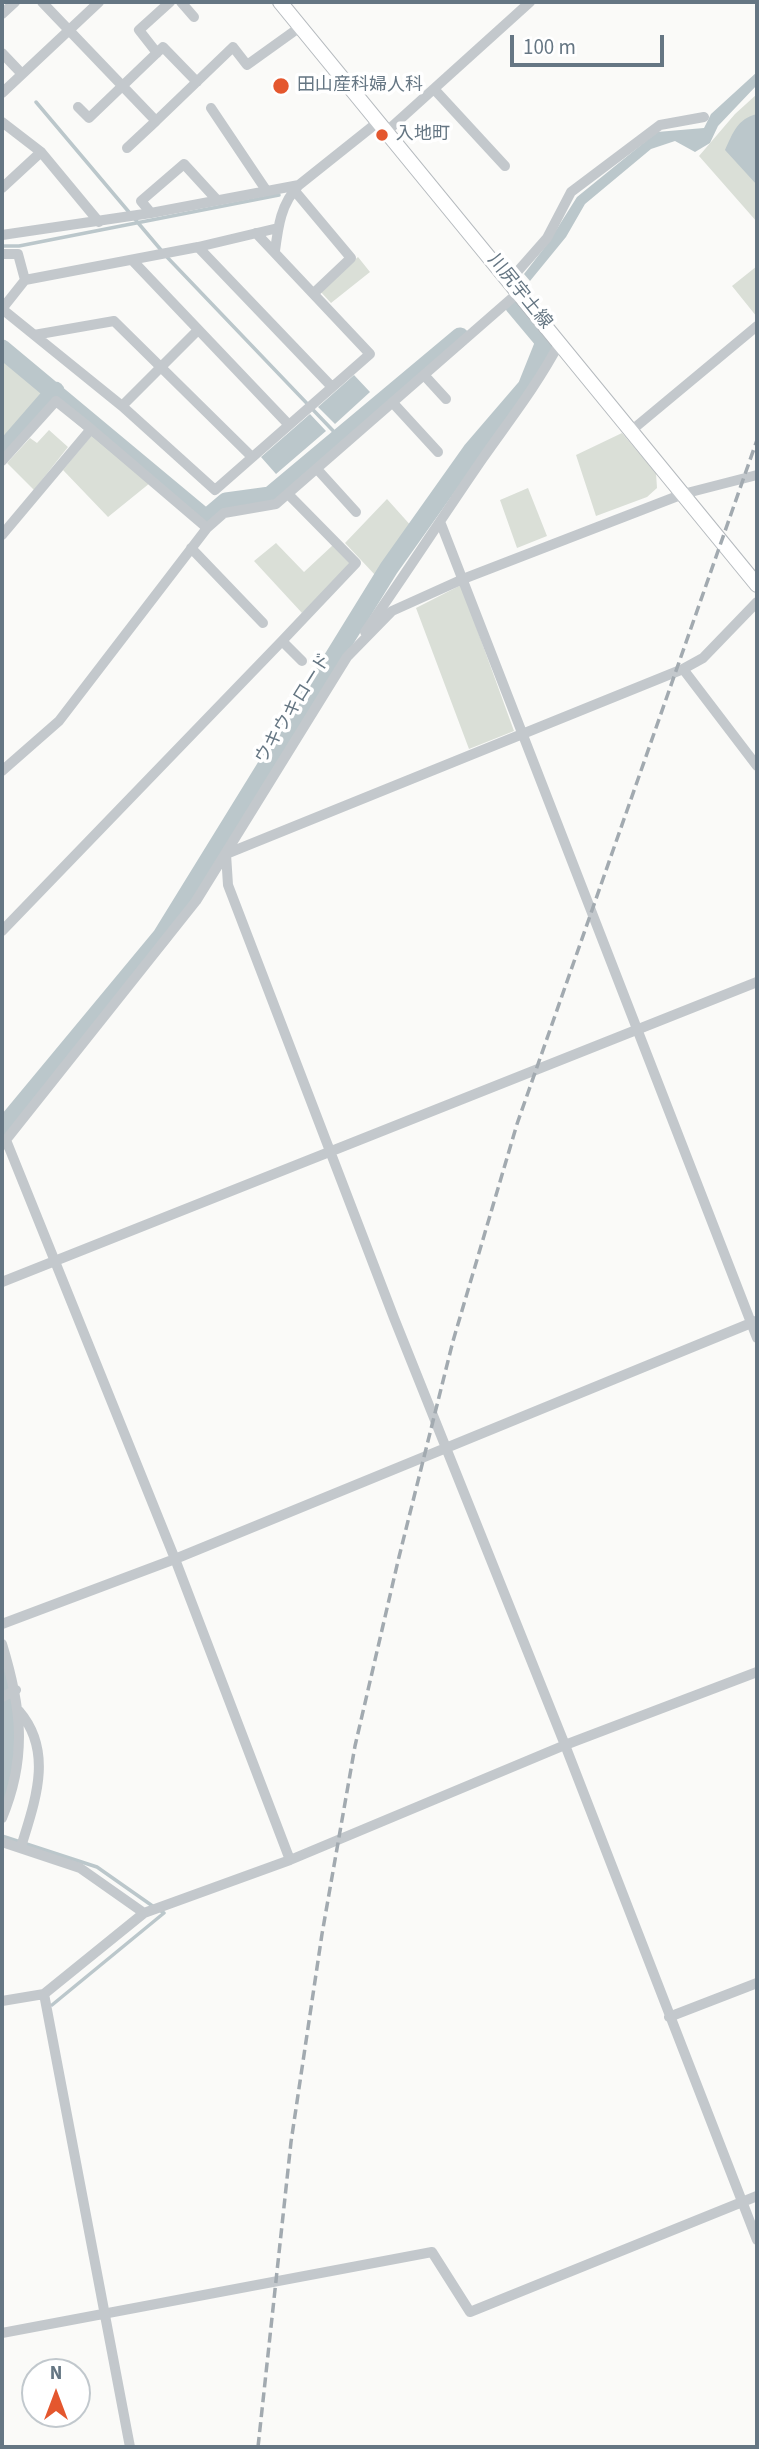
<!DOCTYPE html>
<meta charset="utf-8">
<style>
body{margin:0}
#map{position:relative;width:759px;height:2449px;overflow:hidden;background:#fafaf8;font-family:"Source Sans 3",sans-serif}
canvas{display:block}
.frame{position:absolute;inset:0;border:4px solid #657683;pointer-events:none}
.north{position:absolute;left:21px;top:2358px;width:70px;height:70px;box-sizing:border-box;background:#fff;border:2px solid #c1c8cd;border-radius:50%;rotate:0deg;font-size:19px;font-weight:700;line-height:28px;text-align:center;color:#657683}
.north::after{content:'';display:block;margin:auto;width:24px;height:32px;background:#e4572e;clip-path:polygon(50% 0,100% 100%,50% 72%,0 100%)}
.scale{position:absolute;left:510px;top:35px;width:154px;height:32px;box-sizing:border-box;border:4px solid #657683;border-top:0;padding-left:9px;font-size:21px;line-height:24px;white-space:nowrap;color:#657683;-webkit-text-stroke:5px #fff;paint-order:stroke}
</style>
<div id="map">
<canvas width="759" height="2449"></canvas>
<div class="frame"></div>
<div class="north">N</div>
<div class="scale">100 m</div>
</div>
<script>
const context = document.querySelector('canvas').getContext('2d');
context.lineJoin = 'round';
function fill(path, color) { context.fillStyle = color; context.fill(path, 'evenodd'); }
function stroke(path, color, width, dash) { context.strokeStyle = color; context.lineWidth = width; context.lineCap = dash ? 'butt' : 'round'; context.setLineDash(dash || []); context.stroke(path); }
function write(font, color, halo, rows, align = 'center') {
  context.font = font + ' "Source Sans 3","Noto Sans JP",sans-serif'; context.lineWidth = 7; context.setLineDash([]); context.textBaseline = 'middle'; context.strokeStyle = halo; context.fillStyle = color; for (const [text, x, y, turn = 0] of rows) {
    context.save(); context.translate(x, y); context.rotate((+turn || 0) * Math.PI / 180); context.textAlign = isNaN(turn) ? turn : align; if (halo) context.strokeText(text, 0, 0); context.fillText(text, 0, 0); context.restore();
  }
}
const green = new Path2D(`
 M757 94V222L699 156 735 114Z
 M358 257 370 272 331 303 320 291Z
 M757 266V317L732 286Z
 M2 355 47 392 2 445Z
 M49 430 68 447 34 490 7 463 30 438 37 443Z
 M622 433 656 473 657 488 647 497 596 516 576 455Z
 M92 435 150 483 108 517 63 470Z
 M528 488 547 536 517 548 500 500Z
 M387 499 413 528 376 576 345 543Z
 M276 543 304 572 333 545 352 564 302 613 254 561Z
 M461 585 514 731 469 749 416 608Z
 M11 1698 13 1726 2 1739V1703Z`);
const water = new Path2D(`
 M757 72V85L718 126 710 143 695 152 675 141 651 149 585 204 566 237 530 281 524 274 548 243 577 197 657 132 704 128 711 114Z
 M757 114V185L725 150C733 133 737 119 757 114Z
 M354 375 370 392 335 424 318 407Z
 M310 414 326 431 276 474 261 457Z`);
const stream = new Path2D(`
 M36 102 161 250
 M2 246H19L279 195
 M166 256 340 438
 M2 1836 97 1867 154 1907
 M52 2005 164 1913 161 1911`);
const river = new Path2D(`
 M2 349 206 519 226 502 270 496 460 337
 M2 452 55 391
 M2 1129 162 936 389 568 472 451 527 387 545 342 514 305
 M2 1678C17 1716 14 1761 2 1798`);
const minor = new Path2D(`
 M42 2 156 121 233 47 247 65 300 27
 M181 2 194 17
 M2 14 15 2
 M2 53 22 74
 M157 53 139 30 170 2
 M434 89 505 166
 M2 93 99 2
 M78 107 89 118 163 47 197 82
 M211 108 266 190
 M2 122 41 152 99 222
 M386 132 530 2
 M127 148 156 121
 M2 188 41 152
 M294 190 351 258 314 293
 M151 213 141 201 184 164 217 200
 M2 235 151 213 299 185
 M198 247 332 387
 M275 251C278 227 281 203 299 185L378 122
 M2 254H18L25 280
 M132 260 289 425
 M510 280 547 238 571 192 660 125 704 117
 M2 309 122 406 215 490 370 354 256 233
 M2 309 25 280 198 247 278 228
 M34 335 114 321 251 456
 M424 375 446 399
 M393 403 438 452
 M122 406 197 331
 M632 430 757 326
 M2 461 56 401 91 429
 M317 469 356 512
 M288 494 356 563 282 641 302 661
 M441 524 757 1338
 M2 535 91 429 207 528
 M191 548 263 623
 M757 602 703 658 683 669 226 854 228 885 394 1318 565 1745 757 2240
 M365 632C405 575 443 516 483 458 511 418 536 387 560 342
 M683 669 757 766
 M2 771 59 721 207 528 224 513 276 504 519 292
 M2 931 282 641
 M6 1140 175 1559 290 1860
 M2 1145 196 901 347 657 392 611 463 579 683 494 757 475
 M2 1282 757 982
 M2 1624 175 1559 756 1321
 M2 1644C21 1706 28 1756 2 1818
 M2 1697 16 1690
 M19 1711C54 1752 35 1801 21 1847
 M2 1842 80 1868 144 1913
 M44 1994 130 2447
 M2 2001 44 1994 144 1913 290 1860 565 1745 757 1672
 M669 2017 757 1983
 M2 2333 432 2252 470 2312 757 2196`);
const major = new Path2D(`
 M280 2 757 585`);
const rail = new Path2D(`
 M258 2447 291 2142 322 1934 355 1746 398 1561 453 1341 517 1124 757 440`);
const markers = [
 [281,86,9,"#e4572e"],
 [382,135,7,"#e4572e"]
];
const poiNames = [
 ["田山産科婦人科",297,86],
 ["入地町",396,135]
];
const streetNames = [
 ["川尻宇土線",519,292,51],
 ["ウキウキロード",294,709,-58]
];
fill(green, '#dadfd7');
fill(water, '#bbc7cb');
stroke(stream, '#bbc7cb', 3.5);
stroke(river, '#bbc7cb', 19);
stroke(major, '#b5babe', 16);
stroke(minor, '#c3c8cc', 10);
stroke(major, '#fff', 14);
stroke(rail, '#a2aab0', 3.5, [10, 5]);
for (const [x, y, r, color] of markers) { const dot = new Path2D(); dot.arc(x, y, r, 0, 2 * Math.PI); context.fillStyle = color; context.fill(dot); stroke(dot, '#fff', 2.5); }
write('18px', '#657683', '#fff', poiNames, 'left');
write('18px', '#657683', '#fff', streetNames);
</script>
